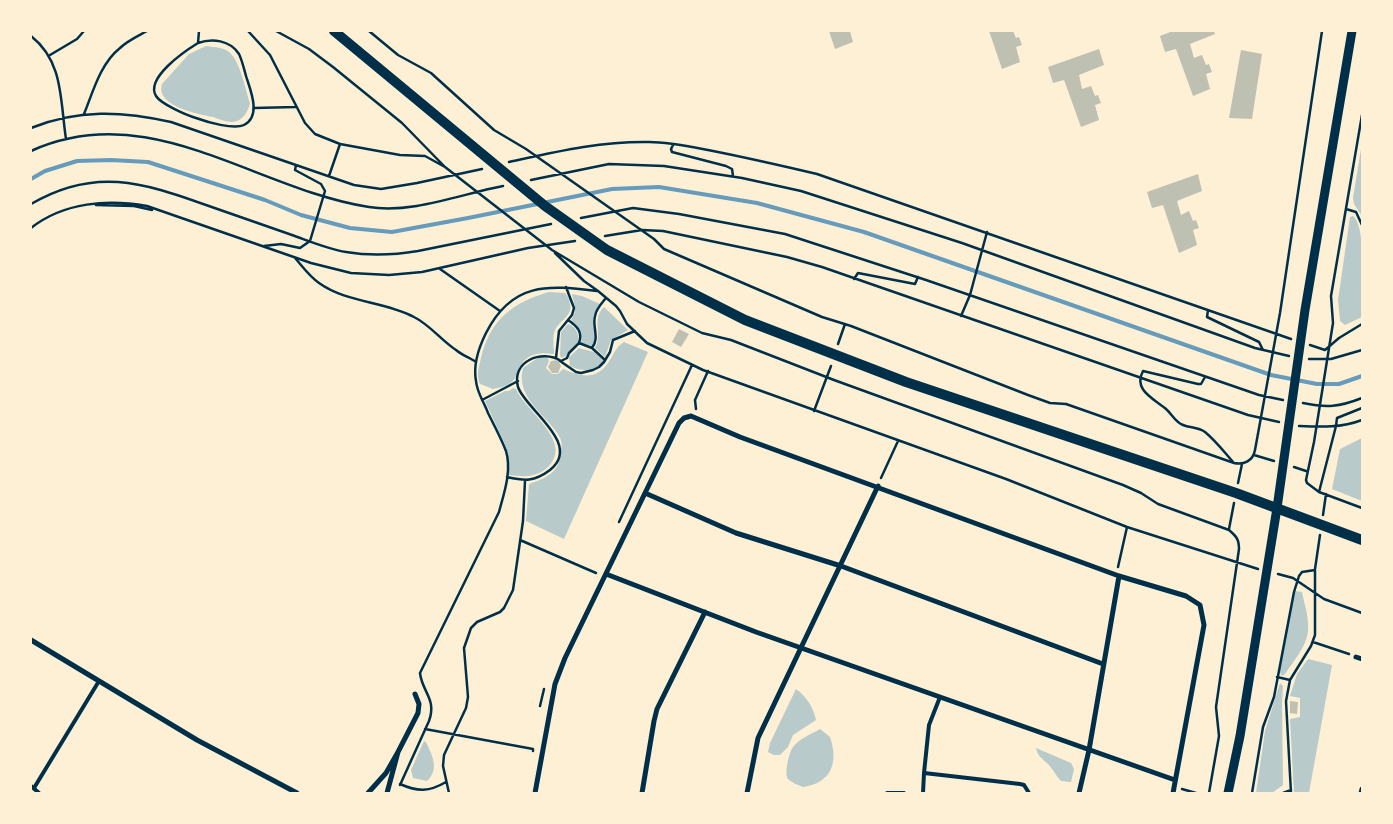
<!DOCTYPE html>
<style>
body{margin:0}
#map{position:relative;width:1393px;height:824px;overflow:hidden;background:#fdf0d5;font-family:Roboto,sans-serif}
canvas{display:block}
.frame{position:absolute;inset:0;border:32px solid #fdf0d5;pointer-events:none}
</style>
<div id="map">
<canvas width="1393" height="824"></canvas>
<div class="frame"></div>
</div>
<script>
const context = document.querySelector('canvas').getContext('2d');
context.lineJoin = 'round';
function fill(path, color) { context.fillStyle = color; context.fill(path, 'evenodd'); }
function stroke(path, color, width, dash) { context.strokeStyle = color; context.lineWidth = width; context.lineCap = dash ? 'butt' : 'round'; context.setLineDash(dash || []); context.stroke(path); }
const green = new Path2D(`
 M206 46C213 47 220 47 226 50 240 57 245 89 250 103 248 112 242 122 232 122 226 122 219 119 213 117 198 114 155 106 162 84L189 54Z
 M1362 143V216L1354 204 1353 198Z
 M1353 216C1367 226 1362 298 1362 317L1345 325 1340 321 1338 300 1350 217Z
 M549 292 565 293C568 296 569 299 570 304 573 316 560 320 555 330 552 337 554 347 554 354 539 352 527 353 519 368 517 372 516 378 512 382 507 386 499 388 493 389L480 384C476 375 479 367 481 358 490 320 513 302 549 292Z
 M572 294 582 296 600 304C598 307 595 311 594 314 590 325 599 337 592 346L581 343C583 332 579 327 571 320 578 311 574 305 572 294Z
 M604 307 628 330 611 340 605 357 595 348C603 334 591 319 604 307Z
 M568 324C576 326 579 334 578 342L569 351 566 356 561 358 560 355 561 332Z
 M624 342 648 352 564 539 526 521 529 484C547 478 560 472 561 451 562 447 562 440 559 436 557 432 553 428 550 424 535 407 517 392 523 368L539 357 548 358 549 361 546 368 552 374H558L563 369C582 377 597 381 610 360 615 352 616 347 624 342Z
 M579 348 594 352 604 361C593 372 583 372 570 366L569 357Z
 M513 388 516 389C526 412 573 441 549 466 537 478 524 477 509 475L508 454 506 447 485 401 505 391H509Z
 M1362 438V501L1332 489 1340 449Z
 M1295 591 1302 592C1304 603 1308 614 1308 624 1310 643 1295 659 1285 674L1282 676 1279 671Z
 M1308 659 1332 665 1309 793H1294L1290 719 1300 717V698L1290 696 1297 674Z
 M1280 683 1283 686 1282 703 1283 785 1272 793H1256L1265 731Z
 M796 689C807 697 813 707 816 720L793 735 788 747 780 755H774L768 752 770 743Z
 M820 729 830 737C839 763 831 783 803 787 798 785 791 782 788 779 784 774 789 752 793 747 799 739 811 734 820 729Z
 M424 741 426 742C432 755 440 769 427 781L413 778 411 770Z
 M1036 748 1071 763 1074 769 1071 782 1061 781C1056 776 1053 769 1048 764 1043 759 1038 757 1036 748Z`);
const stream = new Path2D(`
 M31 179 45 171 77 161 111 160 148 162 265 200 301 215 350 228 392 232 468 218 612 189 659 187 757 203 864 232 1271 375 1317 384H1339L1362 376`);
const building = new Path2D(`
 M829 31H850L853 42 835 49Z
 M989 31H1013L1016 38 1019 37 1022 45 1016 47 1020 62 1002 69Z
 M1173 31H1214L1215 34 1190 44 1194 58 1202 55 1206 65 1209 64 1212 72 1206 74 1210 89 1193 96 1176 49 1165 52 1160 36Z
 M1099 49 1104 65 1079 75 1082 89 1091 86 1095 96 1098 95 1101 103 1095 105 1099 120 1081 127 1064 80 1053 83 1048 67Z
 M1241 50 1262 54 1252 119 1229 118Z
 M1198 174 1202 191 1177 201 1181 215 1189 211 1193 221 1196 220 1199 228 1193 230 1197 245 1179 253 1163 205 1152 208 1147 192Z
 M679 329 689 334 681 347 672 342Z
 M558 360 561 366 558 373H552L548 367 551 361Z
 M1290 701 1298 702 1297 714 1290 713Z`);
const path = new Path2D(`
 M248 31 270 55 305 123 315 134 340 144
 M276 31 309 49 333 67 402 123 445 167 425 156 400 155 340 144 329 176
 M369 31 398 55 431 73 494 130 526 149 654 239 664 249 822 317 851 326 1028 395 1050 403 1066 404 1234 463
 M31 36C64 62 60 101 66 139
 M198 43C212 38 230 40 239 54 242 60 244 69 246 76 250 89 262 116 244 125 234 130 207 122 196 118 186 115 161 104 156 96 145 78 185 51 198 43L199 31
 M50 55 77 39 84 31
 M254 108 296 107
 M84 114C93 92 100 64 120 48 127 41 138 36 147 31
 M1362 115 1331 296 1333 323 1314 442 1306 480 1307 483 1319 492 1362 508
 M31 128C78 109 122 111 171 122L354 185 381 189 417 183 482 169
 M673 145 671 149 672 152 726 166 732 169 733 176
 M31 151C150 97 254 189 369 207 412 214 461 194 503 186
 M509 162C555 152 601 141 649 142 670 142 692 147 713 151 748 158 783 166 817 174L1291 339
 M445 167 552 250 639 302 702 333 731 340 834 380 1123 485 1141 493 1158 504 1229 530C1236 536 1239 539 1239 549L1216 707 1219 736 1209 793
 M531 180 609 164 664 166 742 178 801 191 962 243 1255 348 1289 356
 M31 204C94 167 142 182 206 205 235 215 263 225 292 235 309 241 328 249 346 252 370 256 394 255 418 251L551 224
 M96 205 134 206 152 210
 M1346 209 1356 212 1362 225
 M581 218 633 208 679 214 785 234 926 280 1259 395 1283 400
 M31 228C64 202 108 199 147 206L311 263 351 273 389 275 422 272 528 248 575 241
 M605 236 642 230 663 231 787 257 822 267 1248 415 1279 422
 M264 246 281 244 300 248 310 241 325 191 321 184 295 170 296 165
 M555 253 584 281 598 291 616 306 620 311 627 324 647 343 703 370 1006 479 1127 527 1258 569
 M295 258C303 267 309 276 319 283 347 303 384 301 414 317 430 325 441 340 456 350 462 355 470 358 476 362
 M440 269 500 311
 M854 279 858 273 915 284 918 277
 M1208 310 1207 317 1259 342 1263 350
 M961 316 970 295 987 232
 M568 320C577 326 583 332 579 343L592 348C600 338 592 327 595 316 596 309 602 303 606 298
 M838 344 845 324
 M1310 345 1325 350 1339 338 1362 324
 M592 348 605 360
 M556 358 559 331 572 315 574 308 566 287
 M1309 359H1331L1362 350
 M560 361 576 372 581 373 593 370 599 367 604 362 610 352 613 340 635 331
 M1205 377 1201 384H1198L1143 371C1133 390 1153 398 1166 409 1172 414 1175 422 1183 425 1190 428 1198 427 1205 432 1216 441 1225 453 1234 463 1244 465 1253 461 1255 450L1280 313 1322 31
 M482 400 518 381
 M1303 403C1327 408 1339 407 1362 398
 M696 409 695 400 708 371
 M814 411 831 366
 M1299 426C1321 427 1341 428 1362 420
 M1254 455 1274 461
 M1294 467 1306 471
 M507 477C525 481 534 482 550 470 583 444 525 409 518 387 511 361 542 349 561 361L567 358 569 353 579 343
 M881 478 898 441
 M1238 483 1242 464
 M1319 492 1336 426 1337 418 1362 408
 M1323 515 1326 494
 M619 522 692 365
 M1229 529 1234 503
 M520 540 596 573
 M1118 567 1127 527
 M1315 569 1320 535
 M1278 574 1293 578 1324 599 1362 613
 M1313 642 1349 654
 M1277 677 1290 680
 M540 706 544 689
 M425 729 533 749V751
 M400 784C418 792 429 792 446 782
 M400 785 429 721C437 699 422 692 420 673L499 512C504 493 512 471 506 451 501 438 494 425 488 413 484 402 477 393 476 381 473 365 479 347 486 333 512 282 547 285 597 291
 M1182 789 1196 793
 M449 793 443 766 444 755 466 708 468 697 464 648 471 628 477 622 500 612 504 608 513 590 523 521 525 481
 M1252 793 1263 727 1274 697 1294 592 1299 576 1302 572 1315 570V635L1311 646 1290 680 1286 701 1291 793
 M1283 793 1291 790`);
const service = new Path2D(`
 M940 697 929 725 924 773 1020 784 1024 785 1029 793
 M31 786 39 793
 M34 788 99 681
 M887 793H904
 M923 793 924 773`);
const minor = new Path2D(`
 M645 493 736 533 841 566 1103 664
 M606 574 756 632 1175 780
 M31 640 197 740 297 793
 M1356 657 1362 659
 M398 752 418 713 419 704 415 694
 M368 793 386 773 398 752 387 793
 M535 793 555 684 565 658 679 423 684 418 691 416 740 437 1119 576 1186 596 1200 605 1204 625 1173 793
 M642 793 654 721 657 709 705 612
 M747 793 758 738 878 486
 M1079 793 1089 750 1119 576
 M1361 793 1362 789`);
const tertiary = new Path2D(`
 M1228 793 1240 736 1277 508 1305 310 1352 31`);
const secondary = new Path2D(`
 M334 31 545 206 607 250 745 320 906 382 1236 493 1362 540`);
fill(green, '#b9caca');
stroke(stream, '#669bbc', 4);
fill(building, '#bec0b2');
stroke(path, '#003049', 2.5);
stroke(service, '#003049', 4);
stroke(minor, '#003049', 5);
stroke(tertiary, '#003049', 9);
stroke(secondary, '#003049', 10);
</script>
